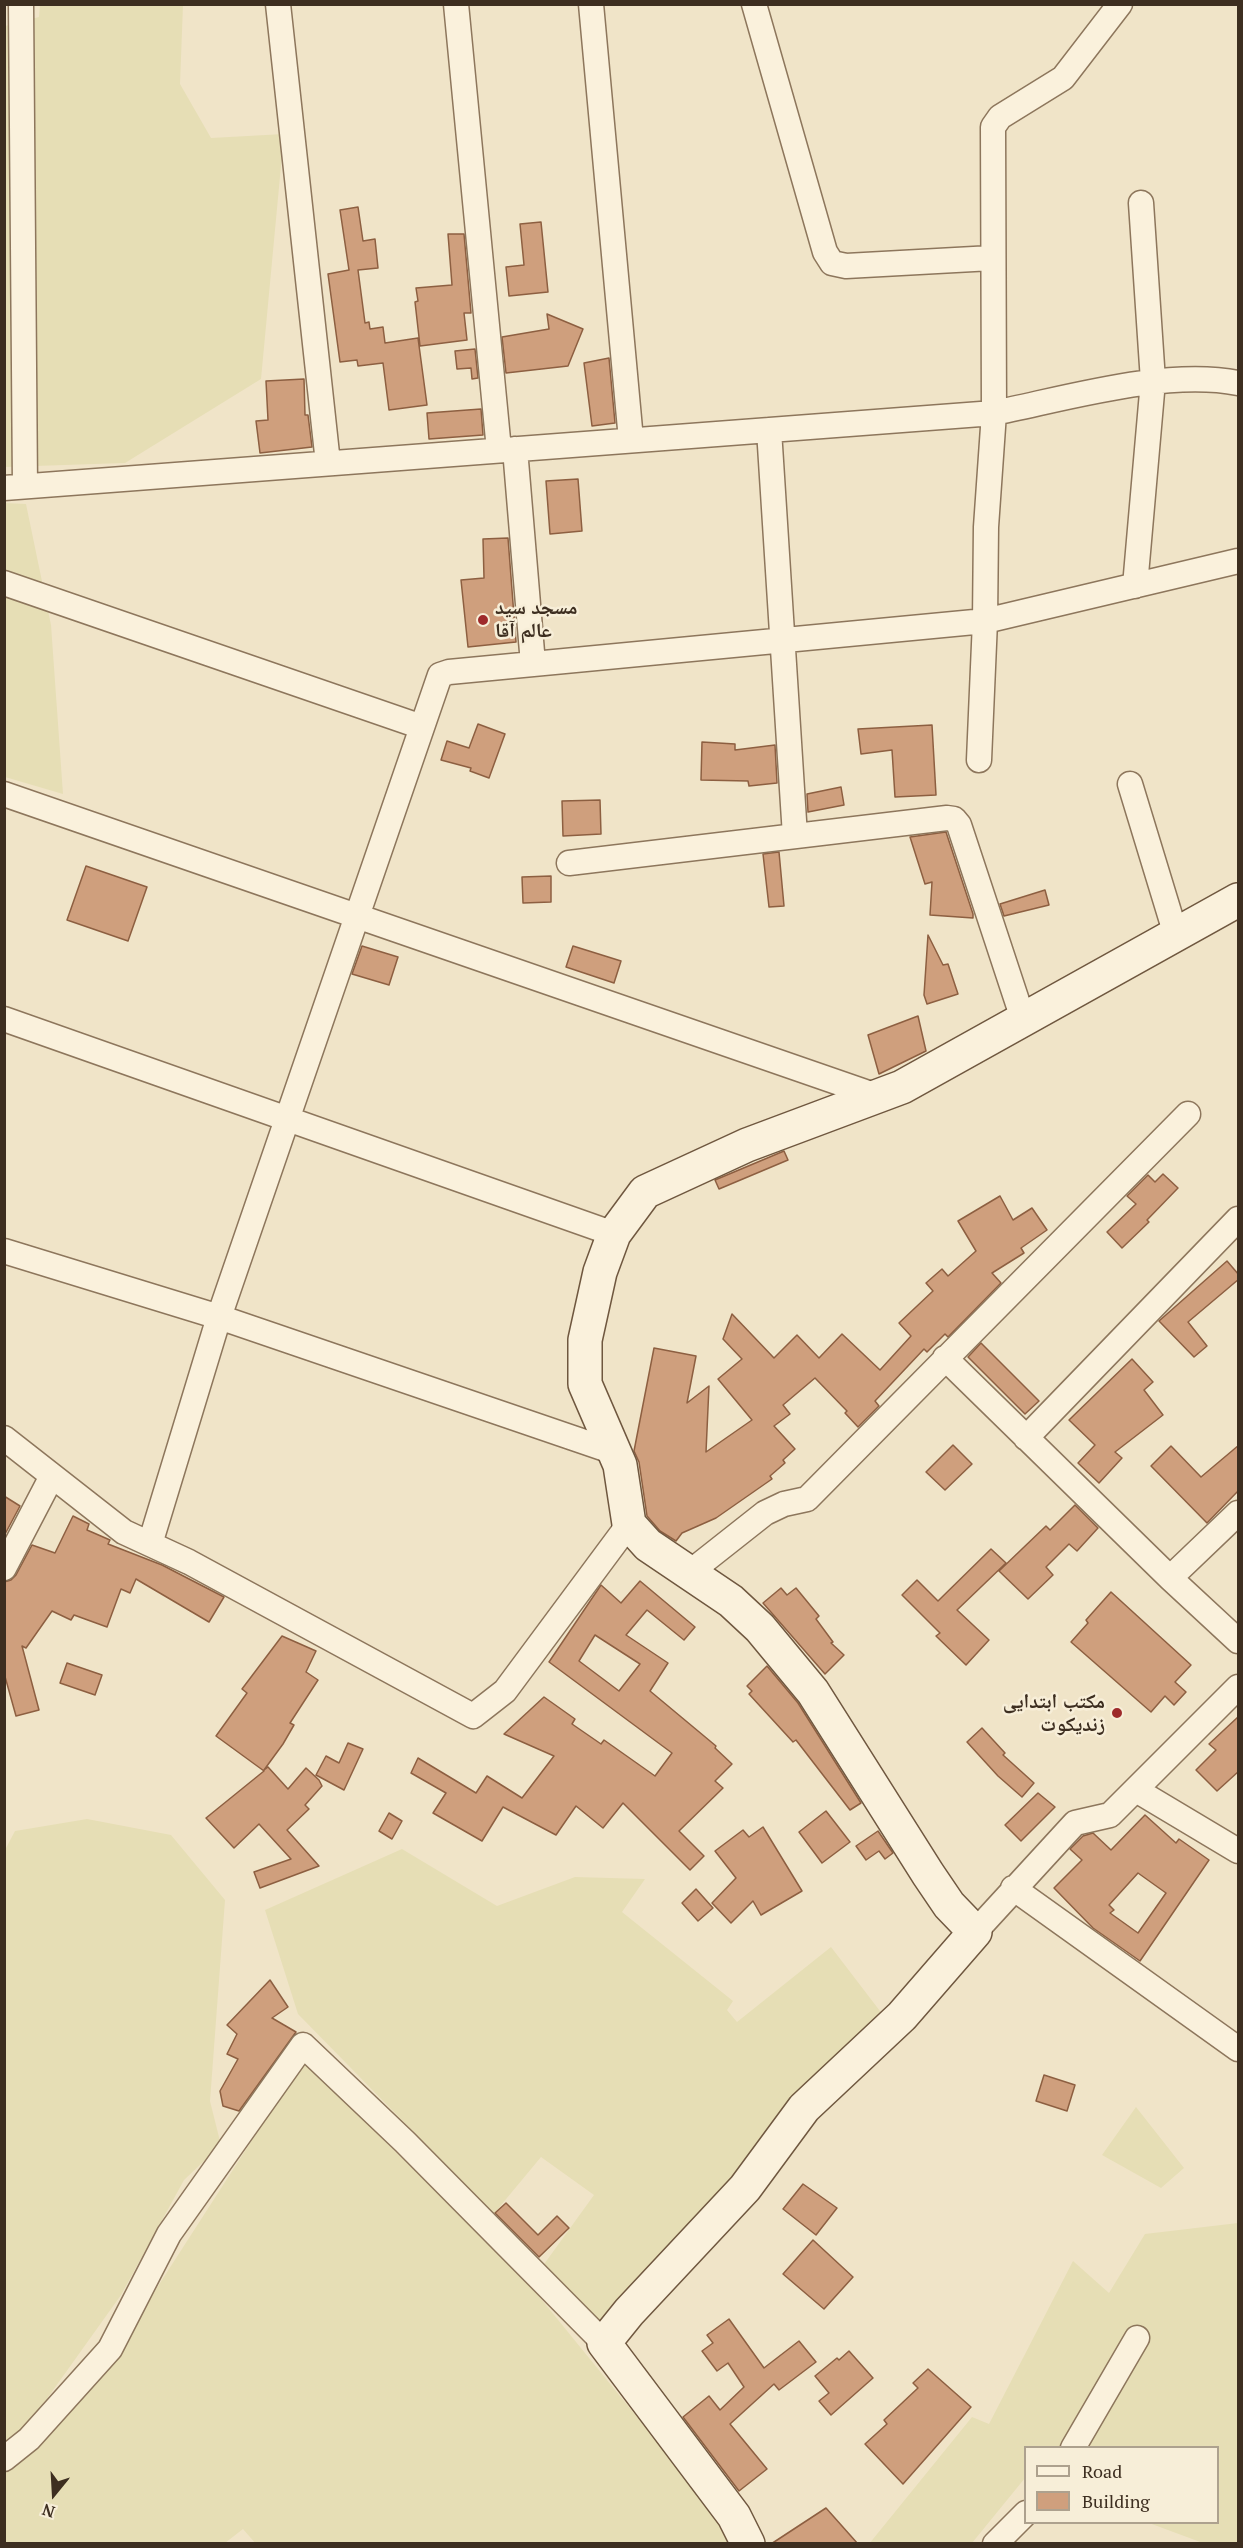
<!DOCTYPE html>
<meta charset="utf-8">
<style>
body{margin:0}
#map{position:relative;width:1243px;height:2548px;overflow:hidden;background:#f0e4c8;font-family:"PT Serif",serif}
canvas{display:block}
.frame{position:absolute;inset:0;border:6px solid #3d2e20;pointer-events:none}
.legend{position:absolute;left:1024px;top:2446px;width:195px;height:78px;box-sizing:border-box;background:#f7eed8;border:2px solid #ada18e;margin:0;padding:8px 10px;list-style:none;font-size:18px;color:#3d2e20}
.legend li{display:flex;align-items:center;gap:12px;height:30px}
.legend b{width:30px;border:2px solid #ada18e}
.north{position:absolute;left:24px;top:2464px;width:60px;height:60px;-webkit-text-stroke:4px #f7eed8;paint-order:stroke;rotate:198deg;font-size:16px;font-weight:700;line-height:24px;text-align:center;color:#3d2e20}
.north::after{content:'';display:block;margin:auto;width:21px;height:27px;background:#3d2e20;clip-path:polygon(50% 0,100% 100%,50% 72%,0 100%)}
</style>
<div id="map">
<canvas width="1243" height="2548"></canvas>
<div class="frame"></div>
<ul class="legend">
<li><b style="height:8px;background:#faf1dc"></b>Road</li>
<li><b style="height:16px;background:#cf9f7d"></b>Building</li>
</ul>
<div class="north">N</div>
</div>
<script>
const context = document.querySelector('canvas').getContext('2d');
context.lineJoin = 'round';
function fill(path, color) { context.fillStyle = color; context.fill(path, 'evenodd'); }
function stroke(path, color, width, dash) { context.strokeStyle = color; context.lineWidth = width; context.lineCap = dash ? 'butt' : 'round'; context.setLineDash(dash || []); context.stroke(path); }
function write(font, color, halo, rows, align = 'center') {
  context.font = font + ' "PT Serif","Noto Naskh Arabic",serif'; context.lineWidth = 5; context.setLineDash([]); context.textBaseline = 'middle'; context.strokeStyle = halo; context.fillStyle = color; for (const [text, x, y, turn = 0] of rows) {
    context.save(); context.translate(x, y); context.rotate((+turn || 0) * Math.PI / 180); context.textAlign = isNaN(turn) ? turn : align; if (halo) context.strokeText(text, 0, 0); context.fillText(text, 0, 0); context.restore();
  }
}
const farmland = new Path2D(`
 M40 5H183L180 84 211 138 284 134 261 379 125 463 5 467V26L39 17Z
 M4 503 26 504 51 625 63 794 5 777Z
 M87 1819 171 1835 225 1900 210 2101 221 2145 184 2180 121 2295 26 2428 5 2447V1850L15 1831Z
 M402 1849 497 1906 575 1877 645 1879 622 1912 733 2001 727 2010 737 2022 831 1947 883 2015 600 2331 542 2267 594 2195 541 2157 492 2216 442 2161 298 2014 265 1910Z
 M303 2061 524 2278 720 2519 728 2543 256 2544 243 2529 225 2543H5L4 2475 104 2370Z
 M1136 2107 1184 2168 1161 2188 1102 2155Z
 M1238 2223V2543H1203L1149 2523 1218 2522V2448H1026L1025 2478 972 2543 869 2544 972 2417 989 2424 1073 2261 1109 2293 1145 2234Z`);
const building = new Path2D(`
 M358 207 363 241 375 239 378 268 358 270 365 323 369 322 370 329 383 327 385 343 418 338 427 405 389 410 383 363 358 366 357 360 340 362 328 274 349 270 340 210Z
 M541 222 548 292 509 296 506 267 524 265 520 224Z
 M448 234H464L471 313H464L467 340 420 346 415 302 418 301 416 288 452 285Z
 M547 314 583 329 568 366 506 373 502 337 549 329Z
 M475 349 478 378 472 379 471 368 457 369 455 351Z
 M609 358 615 423 592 426 584 363Z
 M304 379 305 415H308L312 447 260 453 256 421 268 420 266 381Z
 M481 409 483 435 429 439 427 413Z
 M578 479 582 531 550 534 546 481Z
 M508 538 516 642 468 647 461 580 484 578 483 539Z
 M478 724 505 734 489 778 470 771 471 768 441 760 447 741 469 748Z
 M932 725 936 795 895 797 892 750 861 754 858 729Z
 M702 742 735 744V750L775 745 777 783 749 786 748 781 701 780Z
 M841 787 844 805 808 812 807 794Z
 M600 800 601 834 563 836 562 801Z
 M946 832 973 914V918L930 915 932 882 925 884 910 837Z
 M779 852 784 906 769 907 763 854Z
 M86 866 147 887 128 941 67 920Z
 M551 876V902L523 903 522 877Z
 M1045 890 1049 905 1004 916 1000 904Z
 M928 935 943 965 948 964 958 994 927 1004 924 995Z
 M362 946 398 957 389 985 352 974Z
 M573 946 621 961 614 983 566 967Z
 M918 1016 926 1051 879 1074 868 1035Z
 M784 1151 788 1160 719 1189 715 1180Z
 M1163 1174 1178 1188 1147 1220 1149 1222 1122 1248 1107 1232 1136 1204 1127 1196 1148 1175 1155 1182Z
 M1000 1196 1013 1220 1032 1208 1047 1230 1021 1248 1024 1253 992 1273 1001 1283 948 1337 945 1334 927 1352 924 1349 875 1401 879 1406 858 1427 845 1413 847 1411 815 1378 783 1405 790 1414 774 1426 795 1449 783 1460 785 1463 770 1476 772 1479 716 1518 682 1533 676 1541 660 1531 647 1516 639 1462 634 1451 654 1348 696 1356 687 1403 709 1386 706 1452 752 1420 718 1379 742 1359 723 1339 732 1314 774 1358 797 1335 819 1358 842 1334 880 1370 911 1336 899 1323 933 1291 926 1283 942 1269 948 1276 976 1251 958 1221Z
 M1227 1261 1239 1275V1279L1188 1322 1207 1346 1194 1357 1159 1321Z
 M981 1343 1039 1401 1025 1414 968 1357Z
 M1132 1359 1153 1382 1144 1390 1163 1415 1115 1452 1122 1458 1099 1483 1078 1463 1095 1445 1069 1420Z
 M953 1445 972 1464 945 1490 926 1472Z
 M1239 1445V1490L1207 1523 1151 1466 1171 1446 1201 1477Z
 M4 1496 20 1506 4 1536Z
 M1075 1505 1098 1528 1077 1551 1069 1544 1046 1567 1053 1575 1028 1599 999 1571 1046 1526 1050 1530Z
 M73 1516 89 1524 87 1530 110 1540 108 1544 162 1565 224 1597 209 1622 136 1579 130 1593 121 1589 107 1627 74 1615 71 1620 52 1611 26 1648 22 1646 39 1710 16 1716 4 1673V1582L11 1580 16 1575 32 1545 55 1553Z
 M991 1549 1006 1563 957 1610 989 1640 966 1665 936 1636 940 1633 902 1595 917 1580 938 1601Z
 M640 1581 695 1627 684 1640 647 1610 626 1635 668 1663 650 1691 716 1746 715 1748 732 1764 715 1781 723 1788 679 1831 704 1856 690 1870 623 1803 603 1828 576 1806 556 1835 503 1807 482 1841 433 1813 446 1793 411 1773 418 1758 476 1793 487 1776 522 1798 554 1756 504 1734 544 1697 575 1719 572 1724 601 1744 604 1740 655 1776 672 1753 549 1662 601 1585 621 1603ZM595 1635 640 1664 619 1691 579 1661Z
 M781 1588 787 1595 796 1588 819 1616 816 1619 833 1642 831 1643 844 1655 825 1674 763 1603Z
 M1111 1592 1191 1665 1175 1682 1186 1692 1174 1705 1165 1696 1151 1712 1071 1642 1088 1623 1086 1620Z
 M282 1636 316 1651 306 1672 318 1680 290 1723 294 1725 283 1744 264 1770 268 1767 288 1789 306 1768 319 1780 322 1786 305 1805 309 1809 287 1830 319 1866 260 1888 254 1872 291 1859 259 1824 234 1848 206 1818 264 1771 216 1736 247 1693 242 1689Z
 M67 1663 102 1675 95 1695 60 1683Z
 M767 1666 798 1703 861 1803 850 1810 796 1740 793 1742 749 1694 752 1691 747 1686Z
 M1239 1716V1771L1217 1791 1196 1770 1216 1750 1209 1744Z
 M982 1728 1005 1753 1003 1755 1034 1783 1022 1797 998 1776 967 1742Z
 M348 1743 363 1749 344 1790 316 1775 326 1756 339 1763Z
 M1038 1793 1055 1807 1021 1841 1005 1825Z
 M826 1811 850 1842 822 1863 799 1832Z
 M389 1813 402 1821 392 1839 379 1831Z
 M1145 1815 1176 1843 1179 1839 1209 1860 1140 1961 1093 1928 1054 1888 1082 1860 1070 1849 1083 1836 1093 1833 1111 1850ZM1138 1873 1166 1893 1138 1933 1110 1913 1114 1910 1109 1905Z
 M763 1827 802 1891 761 1915 753 1901 731 1923 712 1903 736 1878 715 1851 743 1830 749 1837Z
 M878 1831 893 1853 885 1859 879 1851 866 1860 856 1846Z
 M696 1889 713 1908 698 1921 682 1903Z
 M270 1980 288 2007 272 2018 296 2032 239 2111 223 2106 220 2091 238 2059 227 2054 237 2034 227 2025Z
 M1044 2075 1075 2085 1067 2111 1036 2101Z
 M803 2184 837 2208 816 2235 783 2209Z
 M506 2203 538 2235 557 2216 569 2228 539 2257 495 2213Z
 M813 2240 853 2277 824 2309 783 2274Z
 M729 2319 764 2368 799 2341 816 2362 779 2390 774 2384 730 2424 767 2469 739 2491 683 2417 709 2396 720 2410 744 2387 728 2363 717 2371 702 2351 713 2343 707 2335Z
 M849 2351 873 2378 831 2415 819 2401 829 2393 815 2376 837 2358 839 2360Z
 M928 2369 971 2407 903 2484 865 2444 887 2424 884 2420 918 2388 913 2383Z
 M826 2508 858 2544H771Z`);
const street = new Path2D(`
 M21 4 25 486
 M278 4 328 463
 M456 4 499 450
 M591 4 631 440
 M754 4 825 252 832 263 846 266 992 258
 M769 430 795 836
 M515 449 533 664
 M4 488 994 413C1068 398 1165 369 1238 383
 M4 583 422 727
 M1135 586 1153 381 1141 203
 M979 760 985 621 986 527 994 413 993 127 1000 117 1063 78 1120 4
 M1130 784 1176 935
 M4 794 877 1096
 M569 863 947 818 954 819 959 825 1023 1019
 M4 1019 614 1234
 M4 1251 219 1317 614 1452
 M945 1358 1170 1578 1238 1641
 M4 1438 124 1532 189 1562 473 1716 505 1691 629 1524
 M1026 1438 1238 1219
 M150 1544 219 1317 440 675 449 672 985 621 1238 561
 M4 1568 52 1476
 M689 1573 765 1513 784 1504 807 1499 1188 1114
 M1170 1578 1238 1513
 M1136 1790 1238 1851
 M1013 1888 1238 2049
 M975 1932 1075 1823 1110 1815 1238 1687
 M1073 2448 1137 2338
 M4 2459 29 2439 110 2349 169 2234 303 2045 405 2142 604 2343
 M995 2544 1026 2513`);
const secondary = new Path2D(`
 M748 2544 734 2516 604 2343 629 2312 745 2188 804 2108 902 2016 975 1932 949 1905 928 1874 813 1692 760 1628 731 1601 648 1545 629 1524 620 1465 585 1384V1340L600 1272 614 1234 645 1192 747 1145 902 1087 1238 900`);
const markers = [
 [483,620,6,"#9e2a2b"],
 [1117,1713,6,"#9e2a2b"]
];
const poiNames = [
 ["مسجد سید",495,608],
 ["عالم آقا",495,631],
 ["مکتب ابتدایی",1105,1702,"right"],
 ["زندیکوت",1105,1725,"right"]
];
fill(farmland, '#e6deb5');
fill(building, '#cf9f7d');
stroke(building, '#8d5f41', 1.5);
stroke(street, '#8d765c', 27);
stroke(secondary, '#6f573f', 36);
stroke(street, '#faf1dc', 24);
stroke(secondary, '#faf1dc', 33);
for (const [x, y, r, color] of markers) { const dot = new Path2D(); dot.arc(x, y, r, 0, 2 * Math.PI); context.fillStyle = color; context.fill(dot); stroke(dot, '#f7eed8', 2); }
write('bold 20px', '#3d2e20', '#f7eed8', poiNames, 'left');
</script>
